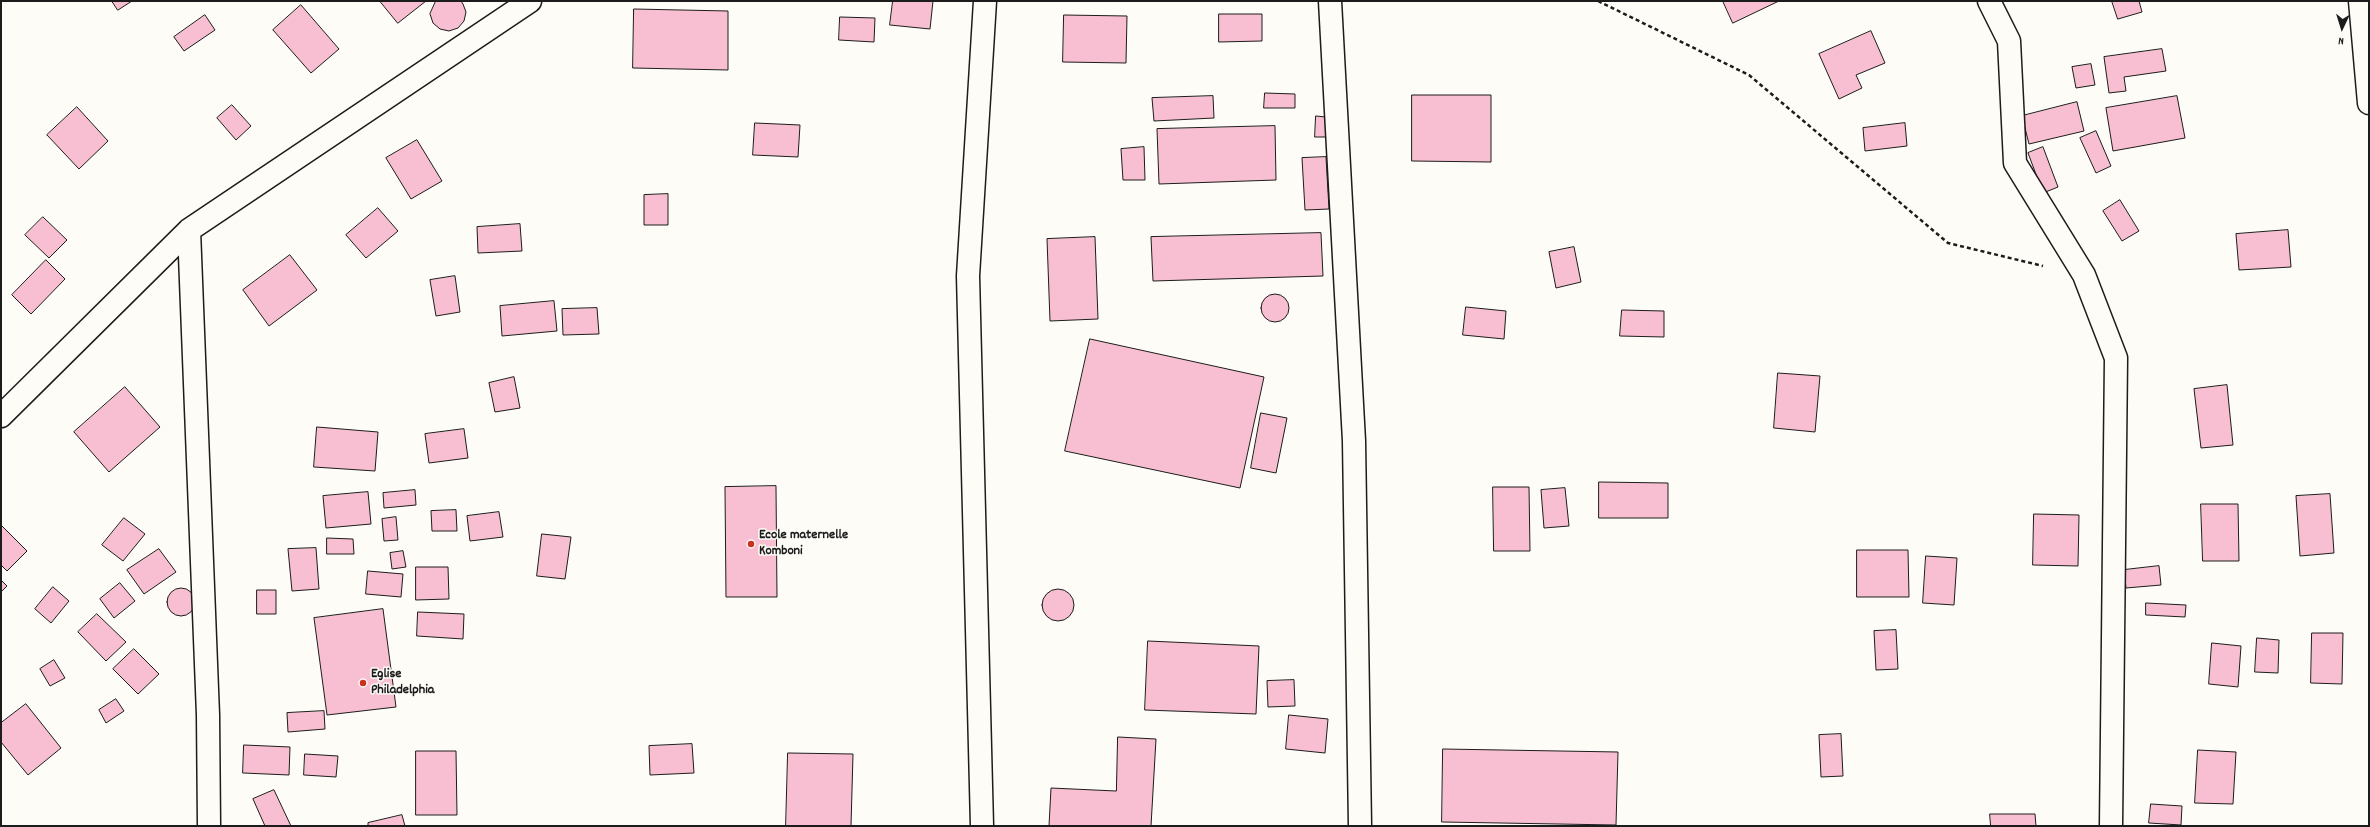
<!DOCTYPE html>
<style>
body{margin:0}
#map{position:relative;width:2370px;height:827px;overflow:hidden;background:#fdfcf7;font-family:Dekko,sans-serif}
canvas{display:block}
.frame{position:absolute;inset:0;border:2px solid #1c1c1c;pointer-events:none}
.north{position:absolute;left:2322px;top:8px;width:40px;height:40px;-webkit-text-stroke:3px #fdfcf7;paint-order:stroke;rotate:184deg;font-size:11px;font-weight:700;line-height:16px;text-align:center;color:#1c1c1c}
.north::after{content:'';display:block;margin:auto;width:14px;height:18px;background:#1c1c1c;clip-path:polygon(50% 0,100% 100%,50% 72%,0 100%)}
</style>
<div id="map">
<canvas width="2370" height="827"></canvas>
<div class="frame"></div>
<div class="north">N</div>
</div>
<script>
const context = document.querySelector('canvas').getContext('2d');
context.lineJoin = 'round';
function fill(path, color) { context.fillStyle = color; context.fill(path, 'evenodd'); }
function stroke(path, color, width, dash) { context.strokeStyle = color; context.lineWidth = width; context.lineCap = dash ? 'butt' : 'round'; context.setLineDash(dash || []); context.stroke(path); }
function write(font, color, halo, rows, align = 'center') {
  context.font = font + ' Dekko,sans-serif'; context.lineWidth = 3; context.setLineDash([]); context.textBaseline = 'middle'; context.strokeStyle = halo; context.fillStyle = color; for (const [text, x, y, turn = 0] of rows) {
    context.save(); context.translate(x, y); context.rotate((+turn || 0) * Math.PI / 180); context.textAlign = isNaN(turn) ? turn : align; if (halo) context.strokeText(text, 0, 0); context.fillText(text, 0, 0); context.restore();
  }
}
const building = new Path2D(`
 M112 1H132L118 10Z
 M380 1H426L398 23Z
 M436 1H461L463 4 466 12 464 21 458 28 449 31 440 29 433 23 430 14Z
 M893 1H933L930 29 890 25Z
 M1723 1H1779L1733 23Z
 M2112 1H2139L2142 12 2118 19Z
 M301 5 339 49 311 73 273 30Z
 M634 9 728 11V70L633 68Z
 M1219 14H1262V41L1219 42Z
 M205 15 215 30 184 51 174 37Z
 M1064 15 1127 16 1126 63 1063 62Z
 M840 17 875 18 874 42 839 40Z
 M1871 31 1885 63 1856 75 1862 88 1839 99 1819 54Z
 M2162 49 2166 71 2124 77 2126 91 2109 93 2104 57Z
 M2091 64 2095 85 2076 88 2072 67Z
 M1265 93 1295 94V108H1264Z
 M1412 95H1491V162L1412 161Z
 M1213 96 1214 118 1154 121 1152 98Z
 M2177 96 2185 138 2113 151 2106 108Z
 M2077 102 2084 131 2029 144 2022 116Z
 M232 105 251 126 236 140 217 118Z
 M77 107 108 141 79 169 47 135Z
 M1316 116 1326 117V137H1315Z
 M755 123 800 125 798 157 753 155Z
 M1905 123 1907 146 1865 151 1863 128Z
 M1275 126 1276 180 1159 184 1157 129Z
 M2096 131 2111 166 2096 173 2080 138Z
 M417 140 442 181 411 199 386 158Z
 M1144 147 1145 180H1123L1121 149Z
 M2043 147 2058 187 2043 193 2028 153Z
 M1326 157 1329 209 1305 210 1302 158Z
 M668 194V225H644V195Z
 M2120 200 2139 231 2122 241 2103 211Z
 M378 208 398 231 366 258 346 235Z
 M43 217 67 240 49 258 25 235Z
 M520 224 522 251 478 253 477 227Z
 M2288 230 2291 267 2239 270 2236 234Z
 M1321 233 1323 276 1153 281 1151 237Z
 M1095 237 1098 319 1050 321 1047 239Z
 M1574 247 1581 282 1556 288 1549 252Z
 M290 255 317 290 269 326 243 290Z
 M46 260 65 279 31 314 12 295Z
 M455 276 460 312 436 316 430 280Z
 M1261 308a14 14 0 1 1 28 0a14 14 0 1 1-28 0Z
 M554 301 557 331 502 336 500 306Z
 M1466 307 1506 311 1504 339 1463 335Z
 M597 308 599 334 563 335 562 309Z
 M1622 310 1664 311V337L1620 336Z
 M1090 339 1264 377 1240 488 1065 451Z
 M1778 373 1820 376 1815 432 1774 428Z
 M514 377 520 408 495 412 489 383Z
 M2227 385 2233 445 2201 448 2194 389Z
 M125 387 160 427 109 472 74 432Z
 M1261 413 1287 418 1276 473 1251 468Z
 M317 427 378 432 375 471 314 467Z
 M464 429 468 458 429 463 425 434Z
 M1599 482 1668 483V518H1599Z
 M776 486 777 597H726L725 487Z
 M1493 487H1529L1530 551H1494Z
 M1565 488 1569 526 1544 528 1541 490Z
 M415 490 416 505 384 508 383 493Z
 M368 492 371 524 326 528 323 496Z
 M2330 494 2334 553 2300 556 2296 496Z
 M2201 504H2238L2239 561H2203Z
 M456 510 457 531H432L431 511Z
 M499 512 503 537 470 541 467 516Z
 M2034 514 2079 515 2078 566 2033 565Z
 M396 517 398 540 384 541 382 519Z
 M124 518 145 534 123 561 102 545Z
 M1 525 27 551 7 571 1 565Z
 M542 534 571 537 565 579 537 576Z
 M327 538 353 539 354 554H327Z
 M316 548 319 589 292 591 288 549Z
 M159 549 176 572 144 594 127 570Z
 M1857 550H1908L1909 597H1857Z
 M403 551 406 567 392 569 390 553Z
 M1926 556 1957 558 1954 605 1923 603Z
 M2159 566 2161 585 2126 588 2124 570Z
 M416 567H448L449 599 416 600Z
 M368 571 403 574 401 597 366 594Z
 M1 580 7 586 1 592Z
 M120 583 135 601 114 618 100 599Z
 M53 587 69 601 51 623 35 609Z
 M167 602a14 14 0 1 1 28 0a14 14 0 1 1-28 0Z
 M1042 605a16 16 0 1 1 32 0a16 16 0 1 1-32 0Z
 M257 590H276V614H257Z
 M2146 603 2186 605 2185 617 2146 615Z
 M383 609 396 707 327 715 314 618Z
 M418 612 464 614 463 639 417 636Z
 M97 614 126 642 106 661 78 632Z
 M1896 630 1898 669 1876 670 1874 631Z
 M2312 633H2343L2342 684 2311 683Z
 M2257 638 2279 640 2278 673 2255 672Z
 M1148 641 1259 646 1256 714 1145 710Z
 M2212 643 2241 646 2238 687 2209 684Z
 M134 649 159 674 138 694 113 669Z
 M54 660 65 678 50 686 40 669Z
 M1294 680 1295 706 1268 707 1267 681Z
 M116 699 124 711 106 723 99 710Z
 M26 704 61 748 28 775 1 742V723Z
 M324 711 325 729 288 732 287 713Z
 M1289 715 1328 719 1325 753 1286 749Z
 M1841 734 1843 776 1821 777 1819 735Z
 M1118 737 1156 739 1151 826H1049L1051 788 1116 791Z
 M692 744 694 773 650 775 649 746Z
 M244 745 290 747 289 775 243 773Z
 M1443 749 1618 752 1616 825 1442 822Z
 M2198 750 2236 752 2233 804 2195 803Z
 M416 751H456L457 815H416Z
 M788 753 853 754 851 826H786Z
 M305 754 338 756 336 777 304 775Z
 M274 790 291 826H265L253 799Z
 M2151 804 2182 806 2181 825 2149 823Z
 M1990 814H2035L2036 826H1991Z
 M402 815 405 826H368V823Z`);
const path = new Path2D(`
 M1598 1 1749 75 1948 243 2043 266`);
const minor = new Path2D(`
 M1330 1 1354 441 1360 826
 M1989 1 2009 41 2015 163 2084 275 2116 358 2111 826
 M2360 1 2369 103
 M189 230 208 715 209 826
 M1 416 189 230 530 1
 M982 826 968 276 985 1`);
const markers = [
 [751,544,4,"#c8321e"],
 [363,683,4,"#c8321e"]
];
const poiNames = [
 ["Ecole maternelle",759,536],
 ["Komboni",759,552],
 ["Eglise",371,675],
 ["Philadelphia",371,691]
];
fill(building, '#f8bfd3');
stroke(building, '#1c1c1c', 1);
stroke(minor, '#1c1c1c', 25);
stroke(path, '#1c1c1c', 2.5, [4, 3]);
stroke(minor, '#fdfcf7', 22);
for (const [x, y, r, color] of markers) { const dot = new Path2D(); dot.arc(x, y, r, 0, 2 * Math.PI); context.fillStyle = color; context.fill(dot); stroke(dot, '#fdfcf7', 1.5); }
write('bold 14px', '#1c1c1c', '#fdfcf7', poiNames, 'left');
</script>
